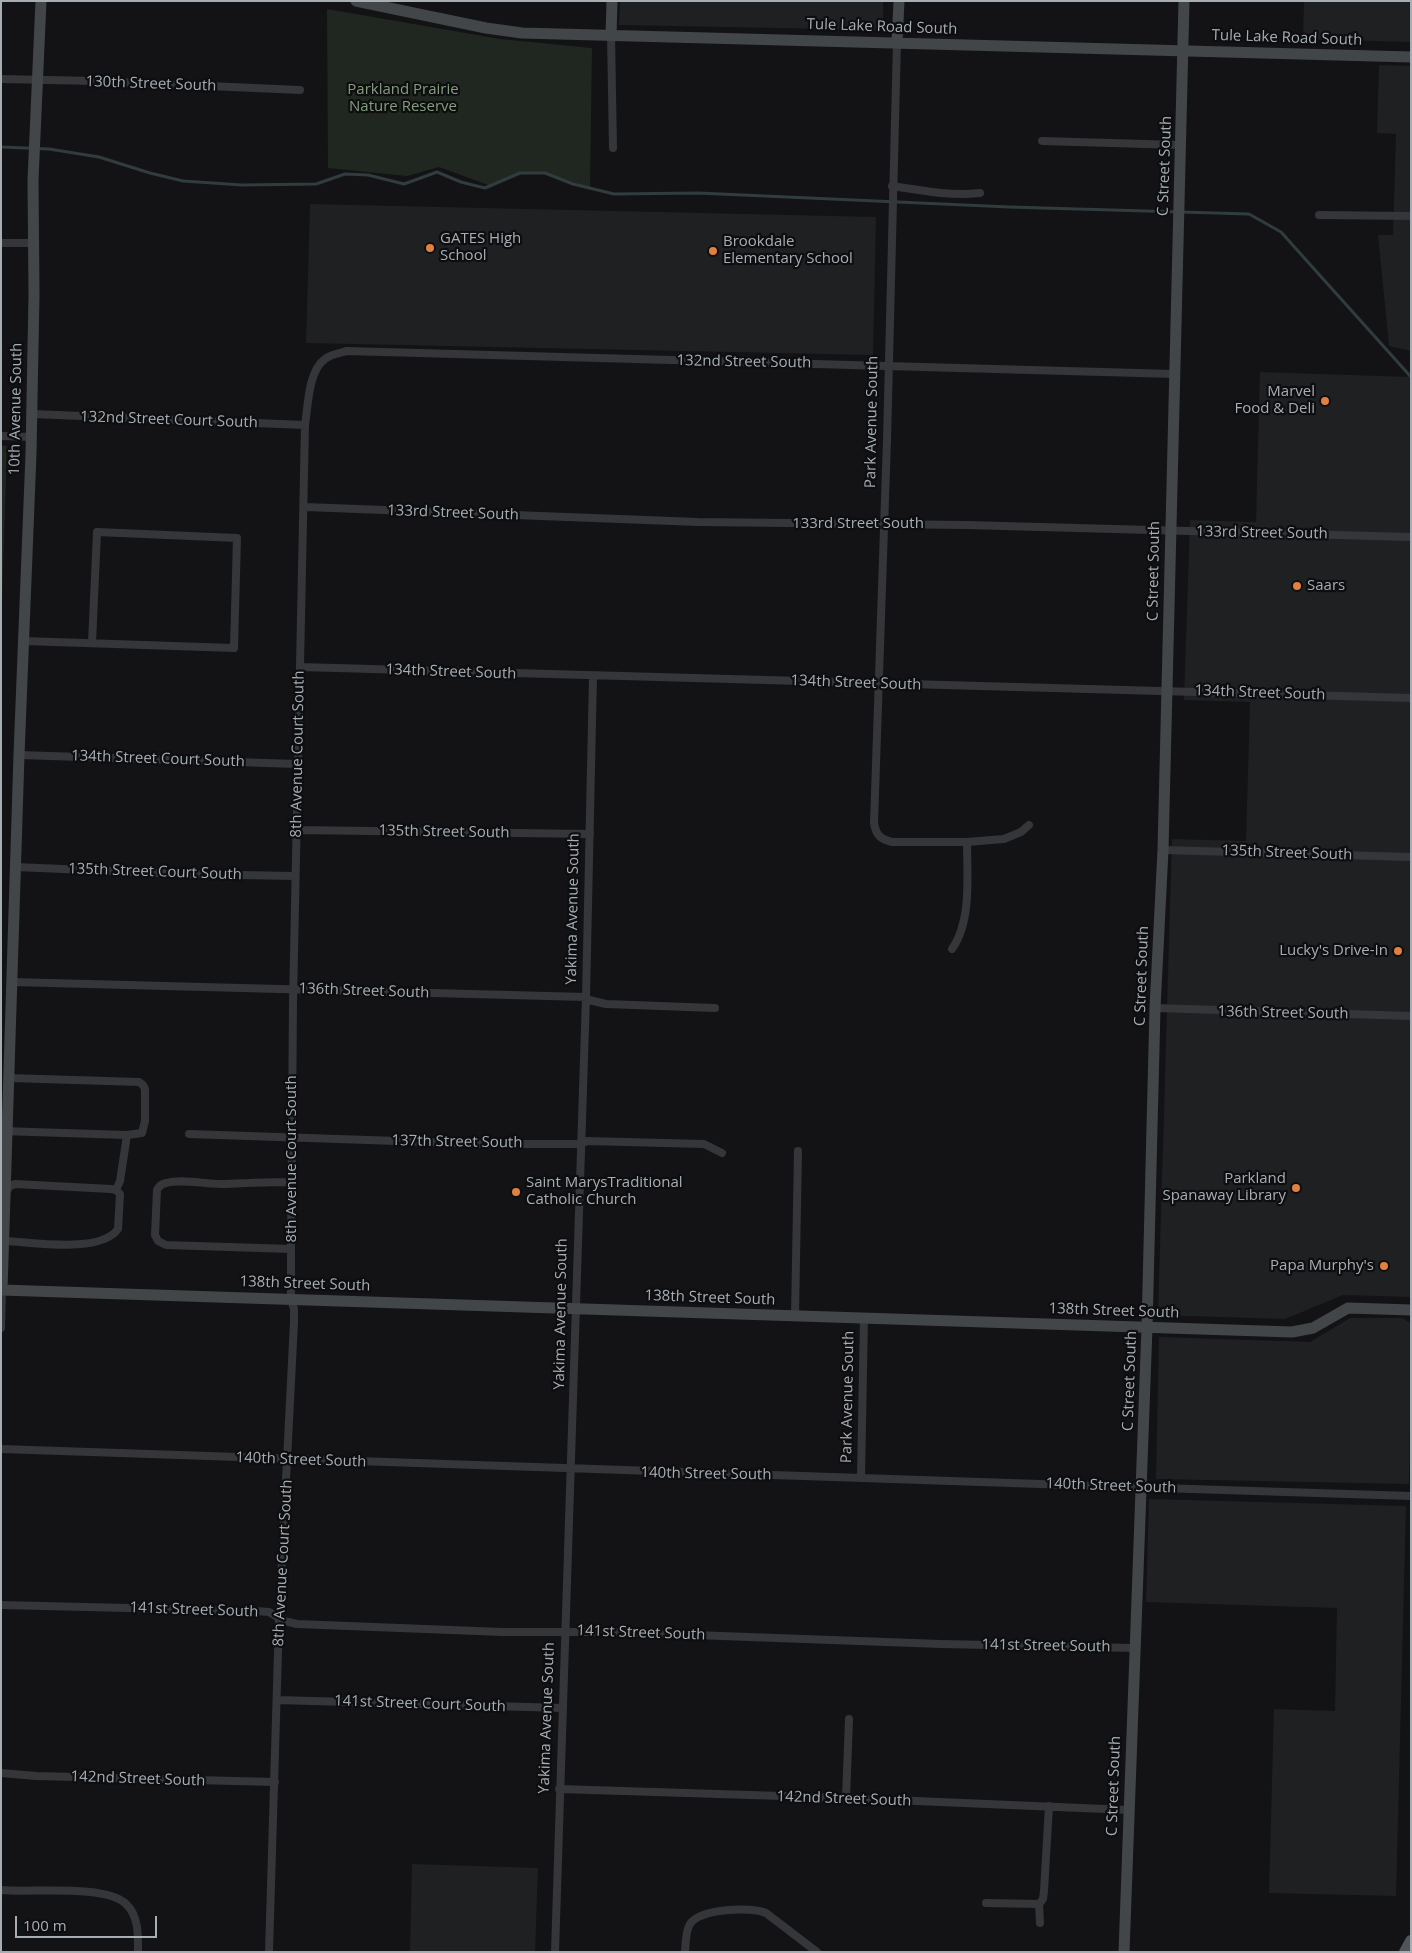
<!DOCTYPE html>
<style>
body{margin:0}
#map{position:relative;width:1412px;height:1953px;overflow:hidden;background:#131315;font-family:"Open Sans",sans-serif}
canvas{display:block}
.frame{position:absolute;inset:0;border:2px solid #a6aeb4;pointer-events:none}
.scale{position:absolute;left:15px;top:1916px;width:142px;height:22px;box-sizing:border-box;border:2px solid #a6aeb4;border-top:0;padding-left:6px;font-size:15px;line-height:18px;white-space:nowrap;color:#a6aeb4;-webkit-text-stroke:4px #0e0e10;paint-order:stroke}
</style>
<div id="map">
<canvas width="1412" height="1953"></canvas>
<div class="frame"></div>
<div class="scale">100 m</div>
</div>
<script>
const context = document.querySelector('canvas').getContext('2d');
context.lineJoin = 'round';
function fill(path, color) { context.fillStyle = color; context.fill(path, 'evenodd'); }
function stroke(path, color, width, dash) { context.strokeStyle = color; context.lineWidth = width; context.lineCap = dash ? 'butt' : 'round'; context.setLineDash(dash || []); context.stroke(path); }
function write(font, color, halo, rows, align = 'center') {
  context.font = font + ' "Open Sans",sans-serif'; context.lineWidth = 4.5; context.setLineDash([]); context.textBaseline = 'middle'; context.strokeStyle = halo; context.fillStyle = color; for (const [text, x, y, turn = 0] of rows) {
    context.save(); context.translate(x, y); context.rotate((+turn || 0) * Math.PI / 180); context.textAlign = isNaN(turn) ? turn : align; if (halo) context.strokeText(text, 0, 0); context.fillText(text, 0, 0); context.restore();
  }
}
const built = new Path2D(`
 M620 1H883V30L619 25Z
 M1304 1H1411V42L1303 39Z
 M1379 65 1411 66V351L1389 346 1378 235H1393L1396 134 1377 133Z
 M310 204 876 217 873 355 306 343Z
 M1260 372 1411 377V1297L1343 1295 1285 1319 1158 1315 1172 839 1246 841 1250 702 1184 700 1190 520 1256 522Z
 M1350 1318H1402L1411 1323 1409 1484 1156 1479 1159 1337 1310 1342Z
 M1149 1499 1406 1506 1396 1896 1269 1893 1274 1709 1335 1711 1337 1608 1146 1602Z
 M412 1864 538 1868 535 1952H410Z`);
const green = new Path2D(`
 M327 9 500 39 592 48 590 188 545 173H520L491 186 439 167 407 176 328 168Z
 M1 445 7 446 1 631Z`);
const stream = new Path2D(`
 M1 147 49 149 99 157 150 173 183 181 242 185 316 184 345 174 368 175 404 184 437 172 461 182 485 188 520 173H545L573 184 614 194 698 193 1009 207 1249 214 1281 232 1411 377`);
const street = new Path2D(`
 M611 35 613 148
 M897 42 887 440 874 823C876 835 880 839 892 842H967L1004 839 1021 832 1029 825
 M1 79 96 81 300 90
 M1042 141 1180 145
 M892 186C924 191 948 196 980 193
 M1319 215 1411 216
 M1 243H33
 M32 414 305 425
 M1 436 31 437
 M305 507 698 522 966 525 1411 537
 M24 641 234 648 237 538 97 532 92 643
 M300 667 1411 698
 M19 755 297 764
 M297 830 590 834
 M1163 850 1411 857
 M15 867 184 874 295 876
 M952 949C972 921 967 875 967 842
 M12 982 586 997 589 1000 606 1004 715 1008
 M1155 1008 1411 1016
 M1 1131 127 1135 142 1133 145 1121V1089L143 1085 139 1082 9 1078
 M189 1134 486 1144H581L587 1141 704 1144 722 1153
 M116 1190 120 1181 127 1135
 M5 1194 10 1186 15 1184 111 1189 116 1190 120 1194 118 1229C100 1254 33 1242 5 1241
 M291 1249 166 1245 158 1241 155 1235 157 1190C159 1186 161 1184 166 1183 184 1178 206 1185 225 1184 247 1183 269 1182 291 1182
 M795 1315 798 1151
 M1 1328 2 1290
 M1 1449C471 1467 941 1481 1411 1496
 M861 1478 864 1318
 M1 1605 255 1611 269 1612 284 1621 297 1624 502 1632H612L941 1644 1134 1648
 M277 1700 563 1708
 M1 1773 36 1776 275 1782
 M559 1789 846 1798 1128 1810
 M846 1798 849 1719
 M1 1890C31 1893 105 1884 126 1904 139 1916 138 1936 138 1952
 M986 1903 1039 1904
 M1040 1923 1039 1904 1043 1899 1044 1891 1049 1806
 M269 1952 279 1618 294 1322V1309L291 1299V1249L293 1002 305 425C308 407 308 371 325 359 331 354 339 353 347 351L1175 374
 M555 1952 586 997 593 676
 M685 1952C686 1943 685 1932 690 1924 700 1909 750 1906 766 1913L817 1952`);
const secondary = new Path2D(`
 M356 1 486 28 522 33 1411 57
 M611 35 612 1
 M897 42 899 1
 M1 1290 1292 1332 1313 1328 1348 1308 1411 1310
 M2 1290 19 755 31 454 34 295 33 180 41 1
 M1124 1952 1147 1327 1155 1008 1163 850 1184 1`);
const primary = new Path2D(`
 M1405 1952 1411 1941`);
const markers = [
 [430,248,5,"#e1813e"],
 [713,251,5,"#e1813e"],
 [1325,401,5,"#e1813e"],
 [1297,586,5,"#e1813e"],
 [1398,951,5,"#e1813e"],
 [1296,1188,5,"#e1813e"],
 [516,1192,5,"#e1813e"],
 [1384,1266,5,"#e1813e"]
];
const streetNames = [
 ["Tule Lake Road South",882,27,2],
 ["Tule Lake Road South",1287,38,2],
 ["130th Street South",151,84,2],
 ["C Street South",1165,166,-88],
 ["132nd Street South",744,362,1],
 ["10th Avenue South",16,409,-89],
 ["132nd Street Court South",169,420,2],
 ["Park Avenue South",872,422,-89],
 ["133rd Street South",453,513,2],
 ["133rd Street South",858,524],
 ["133rd Street South",1262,533,1],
 ["C Street South",1154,571,-89],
 ["134th Street South",451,672,2],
 ["134th Street South",856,683,2],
 ["134th Street South",1260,693,2],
 ["8th Avenue Court South",298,754,-89],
 ["134th Street Court South",158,759,2],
 ["135th Street South",444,832,1],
 ["135th Street South",1287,853,2],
 ["135th Street Court South",155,872,2],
 ["Yakima Avenue South",573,909,-89],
 ["C Street South",1142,976,-88],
 ["136th Street South",364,991,2],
 ["136th Street South",1283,1013,1],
 ["137th Street South",457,1142,1],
 ["8th Avenue Court South",292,1159,-90],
 ["138th Street South",305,1284,2],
 ["138th Street South",710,1298,2],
 ["138th Street South",1114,1311,2],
 ["Yakima Avenue South",561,1314,-89],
 ["C Street South",1130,1381,-88],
 ["Park Avenue South",848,1397,-89],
 ["140th Street South",301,1460,2],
 ["140th Street South",706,1474,1],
 ["140th Street South",1111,1486,2],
 ["8th Avenue Court South",283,1563,-87],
 ["141st Street South",194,1610,2],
 ["141st Street South",641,1633,2],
 ["141st Street South",1046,1646,1],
 ["141st Street Court South",420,1704,2],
 ["Yakima Avenue South",547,1718,-88],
 ["142nd Street South",138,1779,2],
 ["C Street South",1114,1786,-88],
 ["142nd Street South",844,1799,2]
];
const parkNames = [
 ["Parkland Prairie",403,90],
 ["Nature Reserve",403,107]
];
const poiNames = [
 ["GATES High",440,239],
 ["School",440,256],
 ["Brookdale",723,242],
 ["Elementary School",723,259],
 ["Marvel",1315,392,"right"],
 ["Food & Deli",1315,409,"right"],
 ["Saars",1307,586],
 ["Lucky's Drive-In",1388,951,"right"],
 ["Parkland",1286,1179,"right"],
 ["Spanaway Library",1286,1196,"right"],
 ["Saint MarysTraditional",526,1183],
 ["Catholic Church",526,1200],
 ["Papa Murphy's",1374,1266,"right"]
];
fill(built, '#1f2021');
fill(green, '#202720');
stroke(stream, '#303c3e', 3);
stroke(street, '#343639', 8);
stroke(secondary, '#434649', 11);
stroke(primary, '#515458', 12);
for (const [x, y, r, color] of markers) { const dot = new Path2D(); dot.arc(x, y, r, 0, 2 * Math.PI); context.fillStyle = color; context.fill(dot); stroke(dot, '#0e0e10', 2); }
write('15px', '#a6aeb4', '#0e0e10', streetNames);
write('15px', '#849d7e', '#0e0e10', parkNames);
write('15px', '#a6aeb4', '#0e0e10', poiNames, 'left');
</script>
